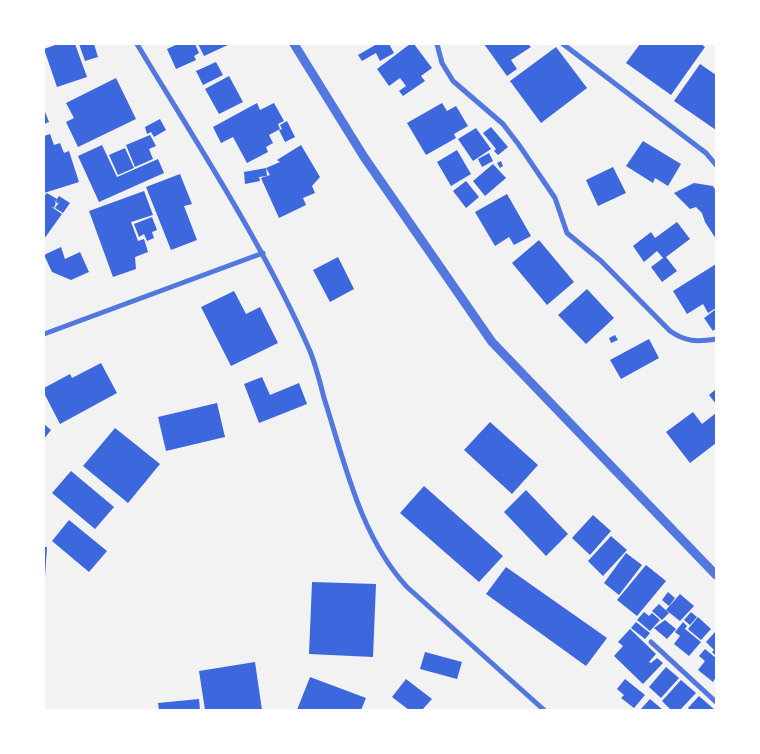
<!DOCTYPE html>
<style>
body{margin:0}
#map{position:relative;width:760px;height:754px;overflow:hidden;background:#f2f2f2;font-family:Figtree,sans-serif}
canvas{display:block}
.frame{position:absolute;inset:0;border:45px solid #fff;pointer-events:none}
</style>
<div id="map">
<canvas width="760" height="754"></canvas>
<div class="frame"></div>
</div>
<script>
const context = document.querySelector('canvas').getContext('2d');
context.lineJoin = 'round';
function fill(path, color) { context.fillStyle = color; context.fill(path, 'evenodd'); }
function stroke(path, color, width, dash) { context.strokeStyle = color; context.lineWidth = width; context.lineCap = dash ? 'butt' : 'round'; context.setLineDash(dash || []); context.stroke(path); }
const building = new Path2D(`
 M58 44H75L87 77 57 87 44 49Z
 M79 44H94L98 57 85 61Z
 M178 44H195L199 53 194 56 196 60 176 69 167 49Z
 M198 44H230L204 56Z
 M377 44H389L394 53 380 61 376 53 362 61 358 55Z
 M410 44H414L432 68 421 76 425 81 403 96 399 91 406 86 400 78 389 86 377 69Z
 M484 44H528L531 47 511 60 517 69 507 76Z
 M640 44H701L705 47 671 95 626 63Z
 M556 47 587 88 541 123 510 81Z
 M216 62 223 75 203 85 196 71Z
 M700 64 716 75V130L674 101Z
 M229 76 243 102 219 114 205 89Z
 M116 78 136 119 78 147 66 122 74 118 66 103Z
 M257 103 260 110 274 103 284 121 278 124 280 129 269 135 273 143 266 147 268 152 247 163 233 137 221 143 213 127Z
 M442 103 447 111 456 106 468 126 454 134 456 138 426 155 407 123Z
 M44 109 49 122 44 124Z
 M160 119 166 130 154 137 151 132 147 134 145 127Z
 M287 121 295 137 285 142 279 130 282 129 280 125Z
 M491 127 508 147 498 155 494 151 496 149 483 133Z
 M476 128 491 149 473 161 458 139Z
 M50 134 54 145 60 143 64 153 69 151 79 182 44 193V136Z
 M150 135 156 146 149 149 153 159 135 167 126 145Z
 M643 141 681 164 668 186 655 178 653 183 626 166Z
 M102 145 117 177 158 159 164 173 99 202 78 156Z
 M301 145 320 177 312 186 315 193 303 198 306 205 279 218 261 178 270 175 266 168 280 162 277 160Z
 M125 148 134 168 118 175 109 155Z
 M457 150 471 174 451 186 437 162Z
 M489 153 493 161 482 167 478 159Z
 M501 161 503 166 500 168 497 163Z
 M493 164 506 178 485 196 473 181Z
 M613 167 626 193 598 206 586 180Z
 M266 168 267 176 259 177 260 181 245 184 244 172Z
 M180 174 192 204 184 206 197 240 171 250 146 187Z
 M466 181 479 197 466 208 453 191Z
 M694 183 713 186 716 191V239L705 222 702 213 696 207 690 209 674 193Z
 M144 191 153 215 131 222 138 241 144 239 148 252 135 257 136 269 113 277 89 211Z
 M47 193 57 199 54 208 50 206 62 214 44 239V196Z
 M507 194 531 236 514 245 509 237 495 246 475 212Z
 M59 196 70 203 63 213 55 208 60 201 58 203 55 202Z
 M152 217 157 230 152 232 154 238 147 241 144 234 139 237 134 224Z
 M677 222 690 239 666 257 677 271 662 282 651 267 663 258 657 251 644 262 633 246 651 232 655 238Z
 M539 240 574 282 547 305 512 263Z
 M61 247 65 259 80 252 89 272 71 280 52 272 44 255Z
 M338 257 354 289 330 302 313 270Z
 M716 264V308L708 313 703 304 687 314 673 291Z
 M587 289 614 318 586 344 558 315Z
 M234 291 246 314 260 307 278 343 231 366 201 307Z
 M716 309V328L713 331 704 318Z
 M615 335 618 340 611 343 609 338Z
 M649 339 659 358 621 379 610 360Z
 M101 363 117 393 60 424 44 393V388L70 374 72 378Z
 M262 377 270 395 299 383 307 404 259 423 244 384Z
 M716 389V404L709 395Z
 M217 403 225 437 166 451 158 417Z
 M693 412 702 424 716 413V443L690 463 666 432Z
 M490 422 538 465 512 494 464 450Z
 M44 424 51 430 44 439Z
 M115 428 160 464 128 503 83 466Z
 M71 471 114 507 95 529 52 493Z
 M424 486 503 556 479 582 400 513Z
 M526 490 568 534 546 556 504 512Z
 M593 515 611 531 590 555 572 538Z
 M69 520 107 551 89 572 52 541Z
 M611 536 627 550 603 576 588 561Z
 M44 547H47L45 577H44Z
 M626 553 642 565 619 595 604 583Z
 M646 565 666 581 637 616 617 600Z
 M506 567 607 638 586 666 486 594Z
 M312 582 376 584 373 657 309 654Z
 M668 592 675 598 669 606 662 600Z
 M680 594 694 606 680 621 666 610Z
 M659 604 669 613 662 620 652 611Z
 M644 612 649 616 652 613 660 620 650 631 637 620Z
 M691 612 697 617 690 625 684 620Z
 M698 617 711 629 701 640 688 629Z
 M665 620 676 629 667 639 654 628Z
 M636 622 650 633 645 639 631 628Z
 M683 622 687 626 685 629 701 642 689 656 674 644 680 636 675 632Z
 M630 629 656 654 649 662 651 663 657 658 663 663 643 684 614 656 623 646 618 642Z
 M715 632 716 633V656L712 652 714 650 706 642Z
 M705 649 716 658V677L713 682 698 670 705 661 699 656Z
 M425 652 462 662 457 679 420 669Z
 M255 662 262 710H205L199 671Z
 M666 667 679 678 661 698 649 687Z
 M310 677 366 698 361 710H297Z
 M406 679 432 699 422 710H409L392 697Z
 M625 679 645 695 634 708 621 698 624 695 617 689Z
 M681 680 696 693 680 710H671L662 701Z
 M699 696 715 710H690L688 708Z
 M199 699 200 710H159L158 703Z
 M650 699 663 710H640Z`);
const minor = new Path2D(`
 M137 44C197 144 263 243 310 351 316 366 320 382 324 398 345 463 360 536 407 587L544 710
 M437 44 442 63 453 81 503 124 519 145 555 198 567 233 601 261 670 331C686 342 697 342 716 339
 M563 44 706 153 716 165
 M44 334 263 253
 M651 642 716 702`);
const tertiary = new Path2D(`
 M294 44 364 157 492 342 716 575`);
fill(building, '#3d67dc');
stroke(minor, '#5277de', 5);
stroke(tertiary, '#5277de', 9);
</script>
